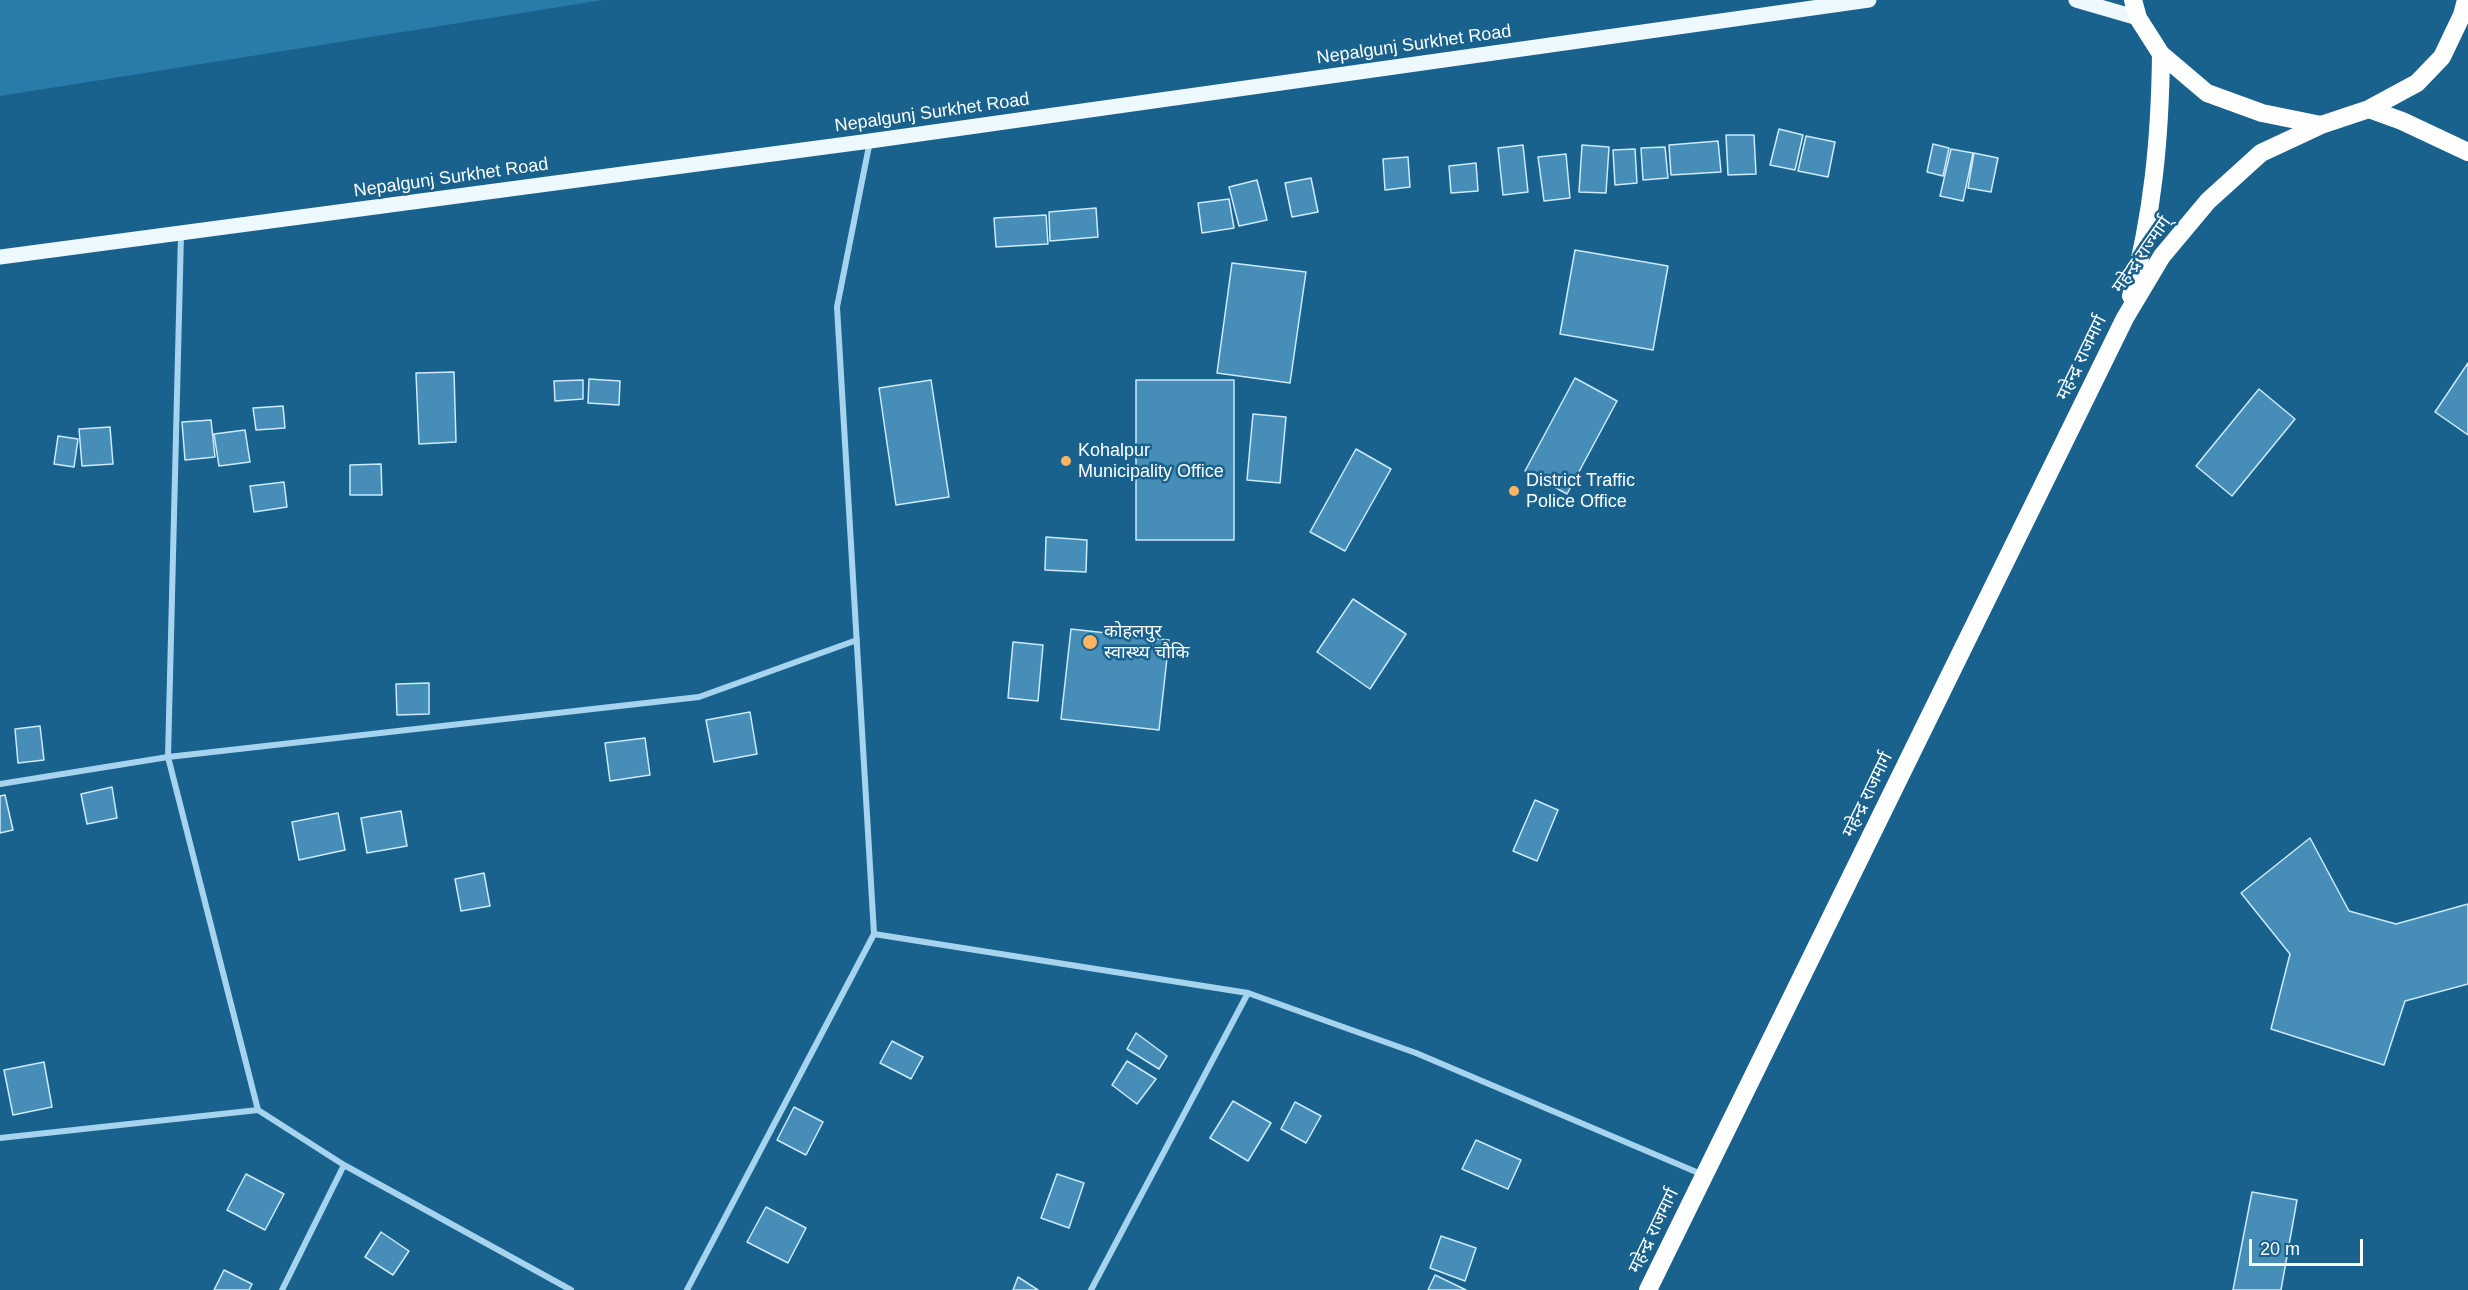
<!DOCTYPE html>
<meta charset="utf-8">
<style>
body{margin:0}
#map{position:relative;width:2468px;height:1290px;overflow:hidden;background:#19628e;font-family:Helvetica,sans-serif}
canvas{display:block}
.scale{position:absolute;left:2249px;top:1239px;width:114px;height:27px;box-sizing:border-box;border:3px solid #fff;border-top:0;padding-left:8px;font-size:18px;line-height:21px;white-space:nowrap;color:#fff;-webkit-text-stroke:4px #19628e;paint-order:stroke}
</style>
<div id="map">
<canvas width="2468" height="1290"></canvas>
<div class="scale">20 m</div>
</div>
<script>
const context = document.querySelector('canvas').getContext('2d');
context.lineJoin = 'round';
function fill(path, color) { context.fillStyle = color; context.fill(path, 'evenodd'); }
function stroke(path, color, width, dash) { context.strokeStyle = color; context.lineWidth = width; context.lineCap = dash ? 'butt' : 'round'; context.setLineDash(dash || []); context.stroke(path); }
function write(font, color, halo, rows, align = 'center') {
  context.font = font + ' Helvetica,"Noto Sans Devanagari",sans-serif'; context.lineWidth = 5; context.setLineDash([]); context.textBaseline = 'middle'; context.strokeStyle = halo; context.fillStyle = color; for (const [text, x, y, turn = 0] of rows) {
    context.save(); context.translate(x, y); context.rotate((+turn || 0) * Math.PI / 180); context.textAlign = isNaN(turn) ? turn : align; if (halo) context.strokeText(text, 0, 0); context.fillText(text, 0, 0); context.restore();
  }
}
const green = new Path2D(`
 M0 0H603L0 96Z`);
const building = new Path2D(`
 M1779 129 1803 135 1795 170 1770 165Z
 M1726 135H1754L1756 174 1728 175Z
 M1806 136 1835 142 1828 177 1798 171Z
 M1718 141 1721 172 1671 175 1669 145Z
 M1933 144 1949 148 1943 176 1927 172Z
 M1523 145 1528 192 1503 195 1498 148Z
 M1582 145 1609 147 1606 193 1579 192Z
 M1665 147 1668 178 1643 180 1641 148Z
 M1635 149 1637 183 1615 185 1613 150Z
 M1951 149 1973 153 1963 201 1940 196Z
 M1974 153 1998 158 1991 192 1968 188Z
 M1566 154 1570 198 1544 201 1538 157Z
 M1408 157 1410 187 1385 190 1383 159Z
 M1476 163 1478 191 1451 193 1449 166Z
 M1311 178 1318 212 1292 217 1285 183Z
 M1257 180 1267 220 1239 226 1229 187Z
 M1229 199 1234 228 1202 233 1198 203Z
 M1096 208 1098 237 1050 241 1049 212Z
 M1046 215 1048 244 996 247 994 218Z
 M1575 250 1668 266 1653 350 1560 334Z
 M1232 263 1306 272 1290 383 1217 373Z
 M2468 363V435L2435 412Z
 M454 372 456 442 419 444 416 373Z
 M1575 378 1617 401 1567 494 1525 471Z
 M589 379 620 381 619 405 588 403Z
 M583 380V399L555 401 554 381Z
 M931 380 949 497 896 505 879 388Z
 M1136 380H1234V540H1136Z
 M2259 389 2295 419 2232 496 2196 466Z
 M283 406 285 428 256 430 253 408Z
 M1253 414 1286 417 1280 483 1247 480Z
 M211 420 215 457 185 460 182 422Z
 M110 427 113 464 82 466 79 429Z
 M245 430 250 462 219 466 214 434Z
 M58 436 78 439 74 467 54 464Z
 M1356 449 1391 469 1345 551 1310 532Z
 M381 464 382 495H350V465Z
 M284 482 287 507 254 512 250 486Z
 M1046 537 1087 540 1086 572 1045 570Z
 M1353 599 1406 634 1370 689 1317 652Z
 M1071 629 1169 640 1159 730 1061 719Z
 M1013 642 1043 645 1038 701 1008 698Z
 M429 683V714L397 715 396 684Z
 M750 712 757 754 714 762 706 720Z
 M40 726 44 760 18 763 15 729Z
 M645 738 650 775 610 781 605 743Z
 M112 787 117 818 87 824 81 794Z
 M5 795 13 830 0 833V796Z
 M1535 800 1558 810 1537 861 1513 851Z
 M401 811 407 846 367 853 361 818Z
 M338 813 345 850 299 860 292 822Z
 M2310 838 2349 911 2396 924 2468 904V984L2405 1001 2384 1065 2271 1029 2290 954 2241 893Z
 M484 873 490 906 461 911 455 879Z
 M1136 1033 1167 1056 1159 1069 1127 1049Z
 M892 1041 923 1057 911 1079 880 1063Z
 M1127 1061 1156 1079 1137 1104 1112 1085Z
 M44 1062 52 1107 13 1115 4 1070Z
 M1233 1101 1271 1123 1248 1161 1210 1138Z
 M1295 1102 1321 1116 1306 1143 1281 1129Z
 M794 1107 823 1122 806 1155 777 1140Z
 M1476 1140 1521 1160 1508 1189 1462 1169Z
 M246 1174 284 1194 265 1230 227 1210Z
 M1057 1174 1084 1183 1069 1228 1041 1218Z
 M2252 1192 2297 1200 2281 1290H2233Z
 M766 1207 806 1228 788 1263 747 1242Z
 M381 1232 409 1251 393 1275 365 1257Z
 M1441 1236 1476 1248 1465 1281 1430 1268Z
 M224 1270 252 1284 249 1290H214Z
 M1435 1275 1466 1290H1428Z
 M1018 1277 1038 1290H1013Z`);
const street = new Path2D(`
 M181 234 168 757 258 1110 344 1165 571 1290
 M0 784 168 757 699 697 857 640
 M874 934 1248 993 1416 1053 1701 1174
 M0 1138 258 1110
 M282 1290 344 1165
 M687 1290 874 934 837 307 870 141
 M1091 1290 1248 993`);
const primary = new Path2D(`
 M2076 0 2138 18
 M0 257 870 141 1869 0`);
const highway = new Path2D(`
 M2133 0 2138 18 2161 54 2207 93 2262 113 2321 125 2369 109 2417 83 2442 57 2462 15 2466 0
 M2369 109 2402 121 2468 152
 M2131 296C2153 213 2160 139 2161 54
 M1648 1290 2125 318 2162 256 2208 201 2261 153 2321 125`);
const markers = [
 [1066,461,6,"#ffb564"],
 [1514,491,6,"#ffb564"],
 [1090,642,8,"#ffb564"]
];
const streetNames = [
 ["Nepalgunj Surkhet Road",1414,45,-8],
 ["Nepalgunj Surkhet Road",932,113,-8],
 ["Nepalgunj Surkhet Road",451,178,-8],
 ["महेन्द्र राज्मार्ग्",2142,255,-55],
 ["महेन्द्र राजमार्ग",2082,358,-64],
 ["महेन्द्र राजमार्ग",1868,795,-64],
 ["महेन्द्र राजमार्ग",1654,1231,-64]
];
const poiNames = [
 ["Kohalpur",1078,451],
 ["Municipality Office",1078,472],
 ["District Traffic",1526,481],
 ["Police Office",1526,502],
 ["कोहलपुर",1104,632],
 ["स्वास्थ्य चौकि",1104,653]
];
fill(green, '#297caa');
fill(building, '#468eb8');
stroke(building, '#cceafa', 1.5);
stroke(street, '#a6d4ee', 6);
stroke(primary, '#eef8ff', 15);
stroke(highway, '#fff', 18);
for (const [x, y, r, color] of markers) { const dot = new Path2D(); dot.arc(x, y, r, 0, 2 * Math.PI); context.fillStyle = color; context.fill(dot); stroke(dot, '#19628e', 2); }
write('18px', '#fff', '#19628e', streetNames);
write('18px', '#fff', '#19628e', poiNames, 'left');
</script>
